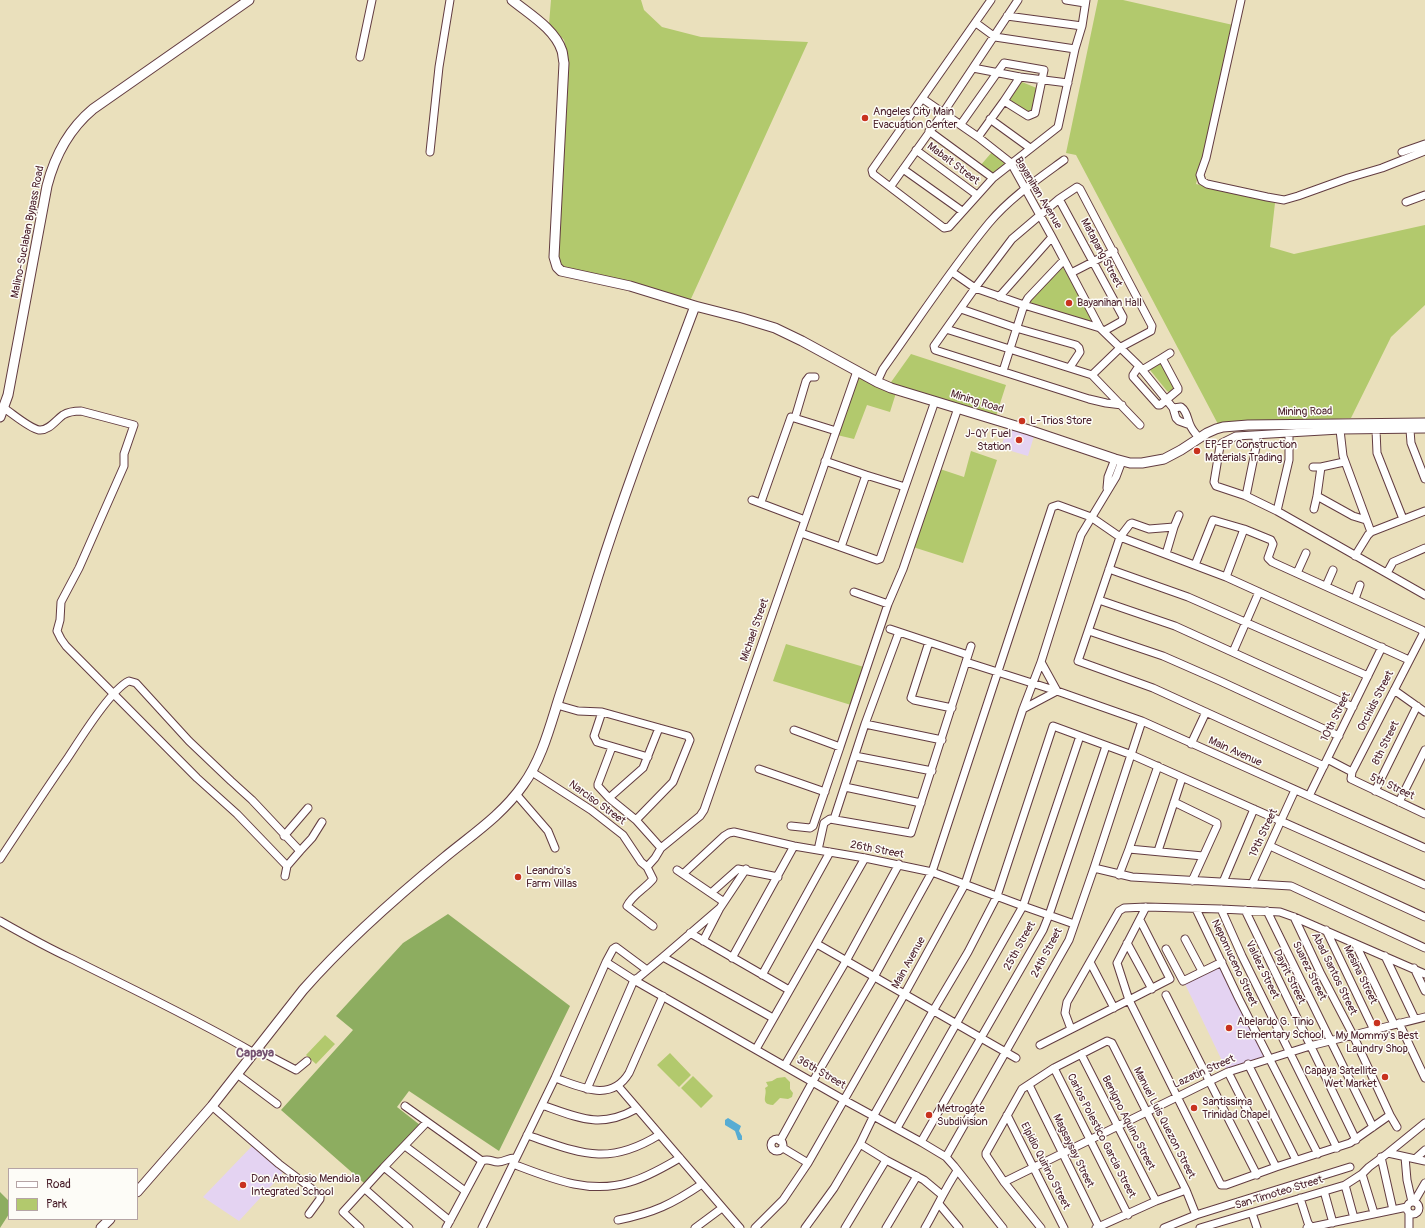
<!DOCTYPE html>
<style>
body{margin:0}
#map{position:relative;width:1425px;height:1228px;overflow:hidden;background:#eae0bc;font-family:Pangolin,sans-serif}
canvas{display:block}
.legend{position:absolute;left:8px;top:1168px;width:130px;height:52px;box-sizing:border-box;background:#fdfcf7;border:1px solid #b5a4a5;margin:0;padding:5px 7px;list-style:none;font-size:12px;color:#4a1f2b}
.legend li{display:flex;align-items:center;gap:8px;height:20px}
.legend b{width:20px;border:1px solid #b5a4a5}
</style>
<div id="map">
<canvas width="1425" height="1228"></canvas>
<ul class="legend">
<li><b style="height:5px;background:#fff"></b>Road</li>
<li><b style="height:11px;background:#b2c96d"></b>Park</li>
</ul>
</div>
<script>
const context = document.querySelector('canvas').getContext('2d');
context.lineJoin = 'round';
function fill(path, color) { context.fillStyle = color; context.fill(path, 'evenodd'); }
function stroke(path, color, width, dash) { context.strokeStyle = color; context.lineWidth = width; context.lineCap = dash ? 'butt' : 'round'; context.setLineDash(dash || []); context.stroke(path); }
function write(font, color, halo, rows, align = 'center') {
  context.font = font + ' Pangolin,sans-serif'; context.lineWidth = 3; context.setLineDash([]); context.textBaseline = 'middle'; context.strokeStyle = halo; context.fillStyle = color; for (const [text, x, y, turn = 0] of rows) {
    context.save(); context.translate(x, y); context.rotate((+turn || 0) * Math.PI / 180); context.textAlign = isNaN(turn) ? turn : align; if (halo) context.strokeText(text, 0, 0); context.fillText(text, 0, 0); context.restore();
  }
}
const built = new Path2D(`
 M1007 428 1034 436 1028 456 1001 448Z
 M1221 967 1265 1057 1226 1069 1185 984Z
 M252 1146 283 1173 239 1221 203 1197Z`);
const green = new Path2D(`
 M551 0H641L644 10 662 27 701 37 808 42 690 301 564 268 559 262 557 253 567 102 568 56 564 40 549 24Z
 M1098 0H1123L1233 25 1196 184 1275 203 1270 247 1294 254 1425 225V305L1391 337 1351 418 1219 426 1076 155 1066 153Z
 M1022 82 1039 89 1032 115 1008 102Z
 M992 152 1007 165 993 176 980 166Z
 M1061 264 1095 324 1027 303Z
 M911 354 1006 385 996 416 889 385Z
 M1161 361 1177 389 1171 393 1167 391 1150 370 1149 368Z
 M858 376 896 393 890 412 867 405 854 439 837 435Z
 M971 451 997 460 963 563 913 547 940 469 964 477Z
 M786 644 864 667 851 705 773 681Z
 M325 1035 335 1044 316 1064 306 1055Z
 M670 1053 691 1075 679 1087 657 1065Z
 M693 1076 713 1096 701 1108 681 1088Z
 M785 1077 790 1082V1089L793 1093 792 1097 788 1099 780 1098 773 1105C759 1104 768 1095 765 1088L768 1086 766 1082 772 1081 777 1078Z`);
const forest = new Path2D(`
 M448 914 570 1006 499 1151 409 1091 397 1107 420 1125 364 1183 281 1110 353 1030 336 1016 403 943Z
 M0 1192 9 1201V1214L0 1228Z`);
const water = new Path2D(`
 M728 1118 741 1126 739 1131 742 1136V1140H738L735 1131 725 1125V1120Z`);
const street = new Path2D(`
 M991 0 872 170 873 174 944 228 949 227 993 178 1058 127 1075 49 1082 26 1086 0
 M1066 0 1085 3
 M1241 0 1206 158 1200 175 1202 181 1207 184 1267 197 1284 200 1298 196 1348 178 1382 168 1425 151
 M1007 16 1082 26
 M976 23 995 37 1075 49
 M360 57 372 0
 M973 68 1020 77 1068 83
 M923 99 978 137 1011 163 1052 237 1100 328
 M1004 101 1020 77
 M990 119 1030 148
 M961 124 1004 63 1044 70 1035 113 1028 116 1004 101 978 137
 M929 131 993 178
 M916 150 977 195
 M430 152 439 67 450 0
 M1402 152 1425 144
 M903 169 962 211
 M891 186 943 113 1018 0
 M1059 199 1123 317 1122 321 1104 331
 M1406 202 1425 195
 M952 272 975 288 1024 305 1100 328 1139 366 1173 408 1176 418 1179 421 1190 425
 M1071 273 1114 251
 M999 297 1052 237
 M961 309 1016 328 1076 345 1079 348 1080 352 1070 367
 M946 329 934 346 935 350 1089 399 1106 403 1122 405
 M1162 358 1170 353
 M1139 366 1133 375V377L1158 405H1160L1178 390V388L1162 358 1142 370
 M1003 371 1024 305 1028 298 1064 260
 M1092 375 946 329 975 288 1012 239 1059 199 1077 187 1080 189 1152 326 1151 331 1121 347 1092 375 1140 425
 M877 382 883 369C918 320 951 269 989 223 1010 198 1038 179 1064 160
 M4 408C13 414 29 428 39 430 49 431 56 420 63 415 68 412 75 411 81 411L134 425 124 454V466L79 568 61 602 60 620 57 631 61 639 66 646 197 778 237 814 287 866
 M1173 408 1181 407C1188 412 1187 420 1191 427 1193 431 1196 434 1199 438
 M795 418 806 381 809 377H815
 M1425 429 1340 430 1236 436 1222 443 1220 446 1214 482 1216 486 1246 496 1277 511 1425 595
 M1340 430 1343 456 1371 532
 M1376 430 1377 453 1403 519
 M1410 430 1411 443 1425 479
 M825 461 866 475 905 487
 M1313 467H1321L1344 462
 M1107 488 1108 477 1115 459
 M1246 496 1256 447V435
 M1317 496 1353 516 1366 520
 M752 500 805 520
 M761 502 791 417 836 431
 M1314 509 1317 496 1321 467
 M1277 511 1289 460V433
 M1174 527 1179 515
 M1244 529 1271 540 1273 544 1268 558 1272 562 1422 630 1423 634 1352 772 1351 779 1425 814
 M801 533 877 560 880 559 935 401
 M841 547 866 475
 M1166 554 1174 527 1149 529 1132 523 1130 524 1120 537 1078 661 1153 688 1324 766
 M1355 556 1368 535 1371 532 1425 511
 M1195 565 1213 520 1244 529 1226 577
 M1109 569 1188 597 1368 676
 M1297 573 1306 553
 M1387 573 1393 562 1425 548
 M1326 586 1333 570
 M854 592 888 604
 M1355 599 1360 585
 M1099 600 1175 626 1353 707
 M890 629 899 632
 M1089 631 1163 656 1220 681 1339 736
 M929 642 911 698 914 700 952 708
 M1233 652 1259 592
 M966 662 1057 691 1142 721 1425 848
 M1394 690 1425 712
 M557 705 578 711 602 712 688 736 690 740 673 782 636 820
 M1023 709 1057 691 1041 662
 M602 712 594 736 597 742 648 757
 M865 724 942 740
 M794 730 840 747 888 604 903 569 958 408
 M1191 744 1206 712
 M612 747 598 784V786L609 798 636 820 661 848
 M855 756 932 771
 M1327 759 1352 772
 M759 769 825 792
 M532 772 591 810 623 835 641 862 647 867 655 858 661 848 700 816 704 810 857 371
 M845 787 921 803
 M1375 791 1417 706
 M516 794 548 831 555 848
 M1309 796 1382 647
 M609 798 643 768 659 728
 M1174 802 1217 823V826L1192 881
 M1399 802 1425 750
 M834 819 865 724 899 632 968 655
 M791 826 810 828 813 826 840 747
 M284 836 308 808
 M1270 846 1425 917
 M1129 849 1203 856
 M818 850 824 823 830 819 911 833 971 646
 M1158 851 1182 778
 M0 859C22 826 44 792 67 759 79 741 111 689 129 681L136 683 189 741 231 781 252 800 300 851 312 838 322 822
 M647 867 653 879C646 888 632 895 627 906L653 926
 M1094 868 1132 877 1291 886 1425 948
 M677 870 724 902
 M683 874 724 836 729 833 734 832 794 846 865 858 932 872 1023 906 1074 924
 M1119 875 1129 849 1158 766
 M285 876 287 866 300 851
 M1223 882 1254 809
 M1252 884 1295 790
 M711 893 738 869 778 877
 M1196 909 1239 999 1318 1154
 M1221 909 1242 956 1337 1148
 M1245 910 1356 1140
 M1267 911 1373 1127
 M1294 917 1320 972 1353 1035 1390 1115 1397 1127
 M1140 920 1170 979 1129 1000 1221 1185H1226L1276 1167 1350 1143 1390 1115
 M0 921C23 934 46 947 70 958 132 989 194 1018 254 1053
 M1326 930 1374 1030
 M690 933 789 990
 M1185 939 1202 971
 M703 941 720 908 746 869
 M1127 943 1152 989
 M817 944 1016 1058
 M1356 945 1394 1024
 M1166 949 1183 981 1222 962
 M1385 956 1415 1019
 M663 957 773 1018
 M732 958 794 846
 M606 962 634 980 844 1100 921 1142 946 1157 954 1166 1003 1228
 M1090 962 1114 1008
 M1414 968 1425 991
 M762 975 830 852
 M1166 995 1232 1126 1257 1175
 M1399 1023 1425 1078
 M1071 1029 1065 1013 1067 1002 1119 911 1124 908 1146 907 1221 909 1280 912 1294 917 1425 974
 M1040 1045 1129 1000 1117 963 1146 907
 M256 1049 296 1070 307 1061
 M756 1049 865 858
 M1081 1054 1156 1201
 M1248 1064 1296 1160
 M785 1065 846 961 899 864
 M1054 1068 1128 1215
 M1228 1072 1276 1167
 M237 1074 277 1104
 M555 1078C581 1087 611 1103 629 1073L663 996
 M1029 1085 1099 1227
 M618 1086 740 1228
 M587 1089 634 980 639 977 663 957 720 908
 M542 1105C579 1118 600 1129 636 1109
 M212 1106 279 1164 320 1195V1199L309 1214
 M405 1106 482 1161C489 1158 492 1162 498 1162 504 1162 508 1158 515 1158
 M1007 1115 1064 1228
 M897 1128 1023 906 1080 736
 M527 1135C580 1153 607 1167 659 1135
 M771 1145a6 6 0 1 1 12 0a6 6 0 1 1-12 0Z
 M780 1141 813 1081 874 977 932 872 1052 507 1058 505 1091 517 1120 537 1226 577 1409 660
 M921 1142 1043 930 1049 915 1106 746
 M860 1144 886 1160 924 1180 942 1195
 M405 1146 465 1191
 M783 1148 808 1163
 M1388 1153 1425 1161
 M946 1157 1069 940 1094 868 1142 721
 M1381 1157 1393 1210
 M1405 1157 1407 1180 1412 1202
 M1416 1158 1425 1150
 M513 1164C550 1178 589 1195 630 1182 648 1177 664 1167 680 1158
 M384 1167 450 1221
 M1004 1182 1228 1072 1310 1046 1425 1017
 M1345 1185 1354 1218
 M365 1189 409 1228
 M1324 1191 1333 1223
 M1300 1198 1308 1223 1312 1228
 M1407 1208a6 6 0 1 1 12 0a6 6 0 1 1-12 0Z
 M1414 1202 1425 1183
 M939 1204 959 1228
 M1252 1213 1257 1228
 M1374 1213 1362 1174 1369 1167 1388 1153 1425 1123
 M618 1220C654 1213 672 1204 702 1184
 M360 1228 343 1212 384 1167 427 1122
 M446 1228 482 1161
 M482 1228 555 1078 606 962 613 949 616 947 647 970
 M695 1228 722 1208
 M755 1228 783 1200 808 1163 904 995 965 884 1023 709 1041 662 1081 535 1116 477 1122 461
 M805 1228 834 1188 860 1144 874 1115 933 1011 968 952 997 896 1053 726 1132 755 1425 885
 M845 1228 886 1160
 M886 1228 917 1176
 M925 1228C936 1209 945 1189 957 1171
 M1041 1228 1004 1182 986 1155V1153L1022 1089 1054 1068 1107 1041 1112 1043 1186 1190 1196 1215
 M1096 1228 1156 1201 1186 1190
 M1164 1228 1196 1215 1350 1167
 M1200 1228 1345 1185 1362 1174
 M1307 1228 1407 1207
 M1409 1228V1213`);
const secondary = new Path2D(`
 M512 0C529 14 555 29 562 51 563 54 563 59 564 63L554 257 557 267 561 271 630 286 695 306 742 318 775 328 802 341 877 382 891 388 1029 430 1115 459 1130 463H1142L1164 459 1181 450 1207 433 1216 429 1223 427 1248 425 1425 423
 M0 417 8 395 47 186C55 155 69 129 93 109L249 0
 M137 1192 212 1106 303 990C346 941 395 898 445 857 473 834 502 815 523 785 542 759 550 726 560 695 573 656 585 618 597 579 626 487 661 397 695 306
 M101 1228 110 1219`);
const markers = [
 [865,118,4,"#c8321e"],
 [1069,303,4,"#c8321e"],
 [1022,421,4,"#c8321e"],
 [1019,440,4,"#c8321e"],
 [1197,451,4,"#c8321e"],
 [518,877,4,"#c8321e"],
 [1377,1023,4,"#c8321e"],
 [1229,1028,4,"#c8321e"],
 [1385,1077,4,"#c8321e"],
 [1194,1108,4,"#c8321e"],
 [929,1115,4,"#c8321e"],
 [243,1185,4,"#c8321e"]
];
const poiNames = [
 ["Angeles City Main",873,112],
 ["Evacuation Center",873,125],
 ["Bayanihan Hall",1077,303],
 ["L-Trios Store",1030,421],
 ["J-QY Fuel",1011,434,"right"],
 ["Station",1011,447,"right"],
 ["EP-EP Construction",1205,445],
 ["Materials Trading",1205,458],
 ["Leandro's",526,871],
 ["Farm Villas",526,884],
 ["Abelardo G. Tinio",1237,1022],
 ["Elementary School",1237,1035],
 ["My Mommy's Best",1377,1036,"center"],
 ["Laundry Shop",1377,1049,"center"],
 ["Capaya Satellite",1377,1071,"right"],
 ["Wet Market",1377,1084,"right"],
 ["Santissima",1202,1102],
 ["Trinidad Chapel",1202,1115],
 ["Metrogate",937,1109],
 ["Subdivision",937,1122],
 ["Don Ambrosio Mendiola",251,1179],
 ["Integrated School",251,1192]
];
const streetNames = [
 ["Mabait Street",953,164,37],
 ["Bayanihan Avenue",1038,193,59],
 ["Malino-Suclaban Bypass Road",28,232,-79],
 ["Matapang Street",1101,253,62],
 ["Mining Road",977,402,17],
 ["Mining Road",1305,412,-1],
 ["Michael Street",755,630,-71],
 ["Orchids Street",1376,701,-63],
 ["10th Street",1336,717,-64],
 ["8th Street",1386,743,-64],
 ["Main Avenue",1235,752,24],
 ["5th Street",1392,787,25],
 ["Narciso Street",597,803,36],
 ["19th Street",1264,833,-65],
 ["26th Street",877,850,11],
 ["25th Street",1020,946,-61],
 ["24th Street",1047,953,-62],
 ["Main Avenue",909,963,-61],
 ["Nepomuceno Street",1234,963,65],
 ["Valdez Street",1262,970,64],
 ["Suarez Street",1309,971,64],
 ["Abad Santos Street",1334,974,64],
 ["Mesina Street",1360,975,64],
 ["Dayrit Street",1289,977,64],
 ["Lazatin Street",1204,1072,-24],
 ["36th Street",821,1073,30],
 ["Benigno Aquino Street",1128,1123,63],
 ["Manuel Luis Quezon Street",1164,1123,63],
 ["Carlos Polestico Garcia Street",1101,1136,63],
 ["Magsaysay Street",1073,1151,64],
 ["Elpidio Quirino Street",1045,1166,63],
 ["San Timoteo Street",1279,1193,-17]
];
const quarterNames = [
 ["Capaya",255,1054]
];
fill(built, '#e4d3f2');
fill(green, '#b2c96d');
fill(forest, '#8dad60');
fill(water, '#57acd3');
stroke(street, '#623c41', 9);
stroke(secondary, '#623c41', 11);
stroke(street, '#fff', 7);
stroke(secondary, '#fff', 9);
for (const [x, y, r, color] of markers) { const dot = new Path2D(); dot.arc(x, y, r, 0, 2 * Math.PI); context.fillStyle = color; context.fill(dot); stroke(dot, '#fdfcf7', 1.5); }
write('11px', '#4a1f2b', '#fdfcf7', poiNames, 'left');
write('11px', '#4a1f2b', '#fdfcf7', streetNames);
write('bold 13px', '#745170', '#fdfcf7', quarterNames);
</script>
